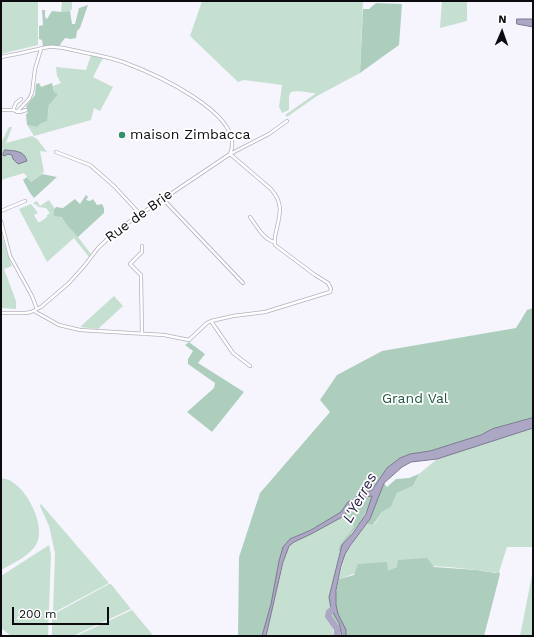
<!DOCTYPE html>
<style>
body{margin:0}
#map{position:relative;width:534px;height:637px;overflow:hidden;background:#f6f5fd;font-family:"Work Sans",sans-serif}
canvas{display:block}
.frame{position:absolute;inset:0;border:2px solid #0c0c10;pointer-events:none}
.north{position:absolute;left:482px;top:12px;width:40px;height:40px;-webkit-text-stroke:3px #fff;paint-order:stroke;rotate:2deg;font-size:11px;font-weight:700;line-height:16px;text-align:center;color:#0c0c10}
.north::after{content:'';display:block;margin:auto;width:14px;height:18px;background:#0c0c10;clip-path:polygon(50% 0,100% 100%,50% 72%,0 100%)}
.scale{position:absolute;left:12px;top:607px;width:97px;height:18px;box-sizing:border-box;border:2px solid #0c0c10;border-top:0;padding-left:5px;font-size:12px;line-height:14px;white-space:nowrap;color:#0c0c10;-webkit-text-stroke:3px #fff;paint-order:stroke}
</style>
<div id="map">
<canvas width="534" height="637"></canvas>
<div class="frame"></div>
<div class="north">N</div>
<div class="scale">200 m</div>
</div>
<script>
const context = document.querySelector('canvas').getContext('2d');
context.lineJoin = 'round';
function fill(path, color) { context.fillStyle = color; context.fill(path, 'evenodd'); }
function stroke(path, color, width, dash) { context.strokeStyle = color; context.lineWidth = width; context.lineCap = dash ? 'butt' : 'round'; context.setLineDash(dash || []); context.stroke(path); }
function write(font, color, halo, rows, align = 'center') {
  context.font = font + ' "Work Sans",sans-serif'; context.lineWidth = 3.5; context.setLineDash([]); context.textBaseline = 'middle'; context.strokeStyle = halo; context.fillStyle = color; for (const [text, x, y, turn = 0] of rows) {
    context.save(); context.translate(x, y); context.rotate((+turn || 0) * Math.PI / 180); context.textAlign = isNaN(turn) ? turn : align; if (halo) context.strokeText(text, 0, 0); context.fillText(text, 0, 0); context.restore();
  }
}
const green = new Path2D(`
 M1 1H38V45L1 54Z
 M62 1H72V9L70 11 61 12Z
 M202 1H363L360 73 317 96 287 117 285 115 315 94V93C307 93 299 90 291 92L289 96V110L282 113 279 107 282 85 244 80 238 82 190 36Z
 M442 1H467V21L440 28Z
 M91 55 103 58 93 77 113 87 100 111 94 108 91 120 34 136 27 125 37 127 48 115 49 105 57 94 54 92 53 86 61 83 57 76 56 67 86 70Z
 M9 127H12L6 143 32 136 37 139 47 152 40 151 44 172 31 182 24 173 1 180V143Z
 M49 200 55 209 54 210 78 237 91 254 89 257 74 238 47 262 19 209 31 204 38 213 34 215 38 222H40L47 217V215L50 213 46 208 39 207 33 203 37 201 40 206Z
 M1 231 7 253 12 266 4 269 16 301V309L1 308Z
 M114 296 123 306 98 329 80 327Z
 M533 428V547H507L499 572C492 574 485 570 477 570 454 567 409 562 387 570V562L339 579 345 554 367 524 374 525 382 512 391 507 397 493 413 486 419 474 437 459Z
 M1 478C6 479 11 480 15 484 30 495 46 528 36 545 29 556 12 564 1 570Z
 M41 504 109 583 53 613 55 553 49 526 40 506Z
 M344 516 355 526C351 535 341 540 338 550L340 552 329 597 331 609 327 610C329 620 334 627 334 636H266L286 552 289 546 294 542 311 534Z
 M49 545 51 555 48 636H11L1 628V576Z
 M533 570V636H520Z
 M109 584H111L131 609 73 636H52V616L54 614Z
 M132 610 152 634 151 636H76Z`);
const forest = new Path2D(`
 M376 3 402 4 399 45 360 73 363 9H369Z
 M88 5 80 28 77 31 76 38 71 39 65 38 59 46 51 45 43 46 42 40 39 39V26L43 25 42 10H45V17L47 19 52 11 61 12 70 11 72 24H75L79 8Z
 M39 83 41 87 52 83 54 92 58 94 49 105 47 121 41 123 37 127 27 125 26 115 28 112 26 106 35 95 36 84Z
 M42 174 57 177 34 198 30 193 23 180 27 177 31 182Z
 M86 195 88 197 86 200 90 201 93 199 97 205 102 204 104 208V213L78 237 66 224 61 217 54 216V210L56 207 63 208 75 199 80 204Z
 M533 308V418L492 429 481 435 430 451 410 454 400 458 387 468 372 490 360 493 344 508 342 512 311 530 290 539 283 547 279 561 271 604 262 636H238L239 557 260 493 330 412 320 400 337 375 382 351 516 328 527 310Z
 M189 342 205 354 198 363 244 392 212 432 187 412 214 388 215 383 188 364V359L193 351 185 345Z
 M419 474 413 486 397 493 391 507 382 512 373 525 367 524 370 519 384 483 387 487 396 479 409 478Z
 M372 496C370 502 368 509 365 514 358 528 345 538 340 552L338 550C341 540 350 535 354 526L344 516C351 505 360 499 372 496Z
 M427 558 434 567 477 570 495 573 499 572 500 574 484 636H346C345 628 341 622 338 615 334 603 336 591 339 579L354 575 358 564 387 562 388 570 397 567 398 560Z
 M331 609 339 623 342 636H334V627L326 617 327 610Z`);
const water = new Path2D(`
 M517 19H533V27L517 24Z
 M5 150C14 151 24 150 27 161L18 164 13 159 12 155 8 154 4 156 3 155Z
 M533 418V428L437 459 411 462 402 467 384 483 370 519 350 546 345 554 341 566 336 590V605L338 614 346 630V636H342L339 623 331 609 329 597 342 545 353 533 366 514 372 496 365 497 351 506 344 516 311 534 294 542 289 546 283 562 266 636H262L271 604 279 561 283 547 290 539 311 530 341 512 348 502 353 500 360 493 372 490 387 468 400 458 410 454 430 451 481 435 492 429Z`);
const river = new Path2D(`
 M333 609 329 612 328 616 337 629V636`);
const street = new Path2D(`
 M1 57C12 55 23 53 34 50 41 49 47 46 55 47 61 47 67 49 73 50 90 54 106 56 123 62 150 72 248 114 230 154
 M1 110H13L20 112 26 110
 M13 110 16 103 21 99
 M17 112 29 99 32 93 35 69 41 49
 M56 152 90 165 114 186 140 214
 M162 198 243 283
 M1 211 25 201
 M250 217C256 225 263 239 274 242
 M1 221 10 256 32 296 37 309
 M34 311 59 325 80 330 164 335 189 340 207 323 211 321 233 316 265 312 330 292 331 289 328 283 315 275 275 245C274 240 275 236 276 232 280 214 284 204 271 189L230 154
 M1 313H26L31 312 41 307 69 283 85 265 98 248 117 230 230 154 269 134 287 121
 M211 321 233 353 250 366
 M142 334 141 275 130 264 142 252V246`);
const markers = [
 [122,135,4,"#34926a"]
];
const poiNames = [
 ["maison Zimbacca",130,135]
];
const streetNames = [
 ["Rue de Brie",139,216,-36]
];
const parkNames = [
 ["Grand Val",415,399]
];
const waterNames = [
 ["L'Yerres",360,498,-61]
];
fill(green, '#c5dfd1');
fill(forest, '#aecebd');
fill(water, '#aba7c5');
stroke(water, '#7b788f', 1);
stroke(river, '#aba7c5', 6);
stroke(street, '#b3b2be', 4);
stroke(street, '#fff', 2.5);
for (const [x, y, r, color] of markers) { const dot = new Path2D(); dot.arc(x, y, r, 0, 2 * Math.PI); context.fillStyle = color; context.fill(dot); stroke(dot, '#fff', 1.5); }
write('14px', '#0c0c10', '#fff', poiNames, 'left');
write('14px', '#0c0c10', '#fff', streetNames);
write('14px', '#1f573f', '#fff', parkNames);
write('italic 15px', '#2d244c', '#fff', waterNames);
</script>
